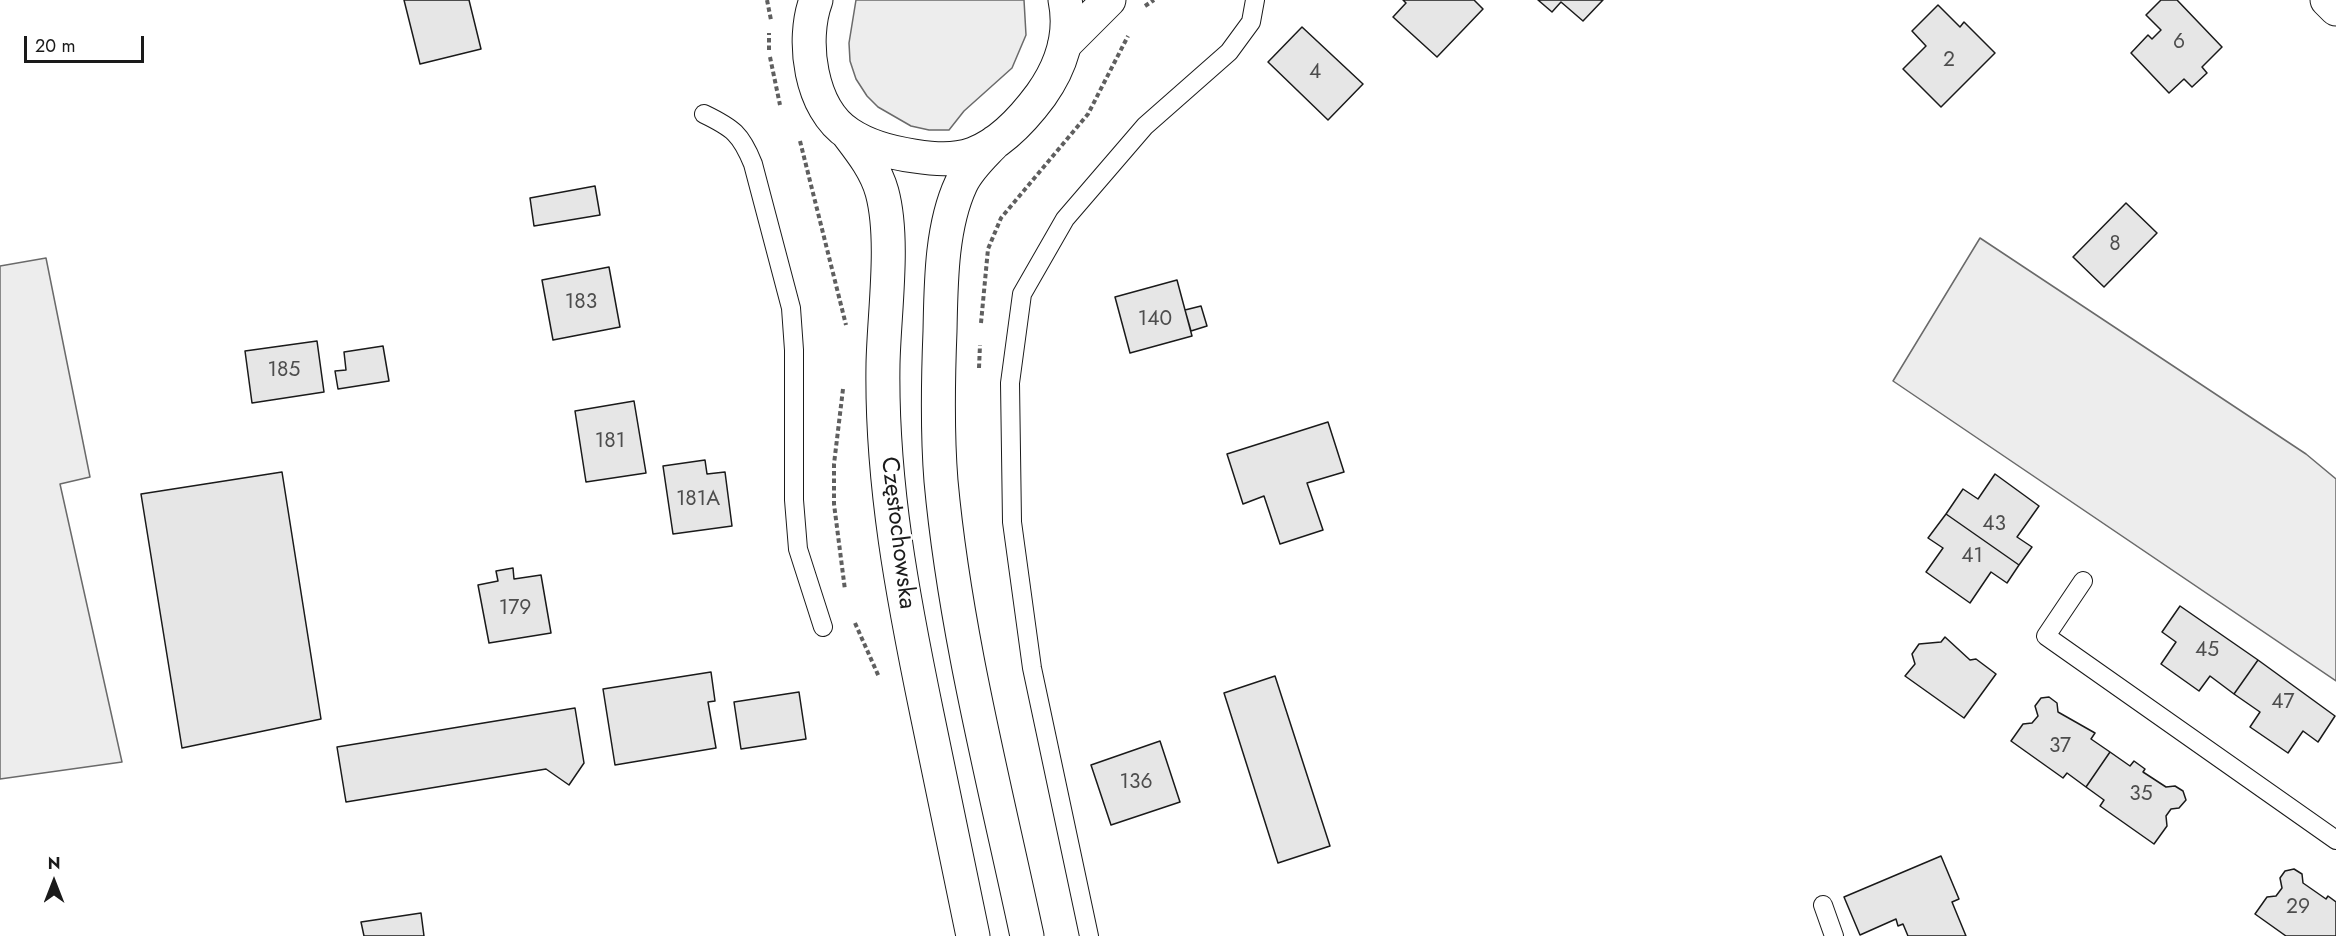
<!DOCTYPE html>
<meta charset="utf-8">
<style>
body{margin:0}
#map{position:relative;width:2336px;height:936px;overflow:hidden;background:#fff;font-family:Jost,sans-serif}
canvas{display:block}
.north{position:absolute;left:24px;top:852px;width:60px;height:60px;-webkit-text-stroke:4px #fff;paint-order:stroke;rotate:0deg;font-size:16px;font-weight:700;line-height:24px;text-align:center;color:#1a1a1a}
.north::after{content:'';display:block;margin:auto;width:21px;height:27px;background:#1a1a1a;clip-path:polygon(50% 0,100% 100%,50% 72%,0 100%)}
.scale{position:absolute;left:24px;top:36px;width:120px;height:27px;box-sizing:border-box;border:3px solid #1a1a1a;border-top:0;padding-left:8px;font-size:18px;line-height:21px;white-space:nowrap;color:#1a1a1a;-webkit-text-stroke:4px #fff;paint-order:stroke}
</style>
<div id="map">
<canvas width="2336" height="936"></canvas>
<div class="north">N</div>
<div class="scale">20 m</div>
</div>
<script>
const context = document.querySelector('canvas').getContext('2d');
context.lineJoin = 'round';
function fill(path, color) { context.fillStyle = color; context.fill(path, 'evenodd'); }
function stroke(path, color, width, dash) { context.strokeStyle = color; context.lineWidth = width; context.lineCap = dash ? 'butt' : 'round'; context.setLineDash(dash || []); context.stroke(path); }
function write(font, color, halo, rows, align = 'center') {
  context.font = font + ' Jost,sans-serif'; context.lineWidth = 4.5; context.setLineDash([]); context.textBaseline = 'middle'; context.strokeStyle = halo; context.fillStyle = color; for (const [text, x, y, turn = 0] of rows) {
    context.save(); context.translate(x, y); context.rotate((+turn || 0) * Math.PI / 180); context.textAlign = isNaN(turn) ? turn : align; if (halo) context.strokeText(text, 0, 0); context.fillText(text, 0, 0); context.restore();
  }
}
const built = new Path2D(`
 M856 0H1024L1026 35 1012 68 964 111 949 130H929L911 126 878 107 867 96 856 79 850 61 849 43Z
 M1980 238 2306 454 2336 479V681L1893 381Z
 M46 258 90 477 60 484 122 762 0 779V266Z`);
const building = new Path2D(`
 M404 0H469L481 49 420 64Z
 M1403 0H1474L1483 9 1437 57 1393 17 1406 3Z
 M1538 0H1603L1583 21 1561 2 1552 12Z
 M2161 0H2177L2222 47 2202 67 2207 73 2192 87 2184 79 2169 93 2131 53 2148 35 2152 39 2161 30 2146 15Z
 M1938 5 1960 27 1964 22 1995 53 1941 107 1903 69 1926 46 1912 31Z
 M1302 27 1363 84 1328 120 1268 62Z
 M595 186 600 215 534 226 530 198Z
 M2126 203 2157 233 2104 287 2073 257Z
 M609 267 620 327 553 340 542 280Z
 M1177 280 1192 336 1130 353 1115 297Z
 M1201 306 1207 326 1191 331 1185 310Z
 M317 341 324 392 252 403 245 351Z
 M383 346 389 381 338 389 335 371 346 370 344 352Z
 M634 401 646 473 586 482 575 411Z
 M1328 422 1344 472 1307 483 1323 530 1280 544 1264 496 1243 504 1227 454Z
 M705 460 707 474 725 472 732 526 673 534 663 466Z
 M282 472 321 719 182 748 141 494Z
 M1995 474 2039 506 2017 537 2032 547 2019 565 1946 514 1963 489 1978 499Z
 M1946 514 2019 565 2007 583 1991 572 1970 603 1926 572 1943 548 1928 538Z
 M513 568 514 579 541 575 551 633 489 643 478 585 498 581 496 571Z
 M2180 606 2258 660 2234 694 2210 676 2199 691 2161 664 2176 642 2162 632Z
 M1945 637 1970 660 1976 659 1996 674 1964 718 1905 676 1915 664 1912 654 1919 644 1941 642Z
 M2258 660 2335 716 2318 742 2303 731 2288 753 2250 727 2260 712 2234 694Z
 M711 672 715 701 708 702 716 748 615 765 603 689Z
 M1275 676 1330 846 1278 863 1224 693Z
 M799 692 806 739 741 749 734 702Z
 M2049 697 2057 703 2058 712 2095 733 2091 739 2110 752 2086 787 2067 773 2063 778 2011 741 2023 724 2032 723 2038 716 2035 706 2041 698Z
 M575 708 584 763 569 785 546 769 346 802 337 747Z
 M1160 741 1180 802 1111 825 1091 765Z
 M2110 752 2130 766 2134 761 2145 769 2143 772 2166 787 2175 786 2183 791 2186 800 2179 808 2171 809 2166 816 2167 826 2154 844 2100 806 2104 800 2086 787Z
 M1941 856 1959 899 1952 902 1966 936H1908L1903 924 1898 926 1896 919 1860 935 1844 897Z
 M2294 869 2302 874 2303 883 2326 899 2328 896 2336 902V936H2286L2255 914 2267 897 2276 896 2282 888 2280 878 2285 871Z
 M421 913 424 936H364L361 922Z`);
const path = new Path2D(`
 M767 0 771 20
 M1145 6 1154 0
 M769 50V33
 M770 57 780 105
 M800 141 846 325
 M981 323 988 249 1001 218 1088 114 1128 36
 M979 368 980 345
 M843 389 834 464V504L845 590
 M855 623 879 677`);
const service = new Path2D(`
 M704 114C733 128 741 134 753 164L791 308 794 350V500L798 549 823 627
 M2083 581 2046 636 2336 840
 M1823 905 1834 936
 M1089 936 1032 668 1012 522 1010 383 1022 294 1065 219 1145 126 1229 52 1251 22 1255 0`);
const tertiary = new Path2D(`
 M2327 0 2336 9
 M1065 44 1109 0`);
const primary = new Path2D(`
 M816 0C801 40 810 109 849 134 867 146 893 153 914 156 934 159 953 161 973 154 1000 144 1024 118 1041 95 1061 67 1072 34 1065 0
 M848 134C861 151 876 170 882 192 895 240 884 313 883 364 881 483 903 598 927 714 943 788 958 862 973 936
 M995 142C983 155 969 167 961 184 941 227 941 284 940 331 938 381 937 431 941 481 955 633 995 786 1027 936`);
const numberNames = [
 ["6",2179,43],
 ["2",1949,61],
 ["4",1315,73],
 ["8",2115,245],
 ["183",581,303],
 ["140",1155,320],
 ["185",284,371],
 ["181",610,442],
 ["181A",698,500],
 ["43",1994,525],
 ["41",1972,557],
 ["179",515,609],
 ["45",2207,651],
 ["47",2283,703],
 ["37",2060,747],
 ["136",1136,783],
 ["35",2141,795],
 ["29",2298,908]
];
const streetNames = [
 ["Częstochowska",897,533,83]
];
fill(built, '#ededed');
stroke(built, '#6a6a6a', 1.5);
fill(building, '#e6e6e6');
stroke(building, '#1a1a1a', 1.5);
stroke(service, '#1a1a1a', 20);
stroke(tertiary, '#1a1a1a', 35);
stroke(primary, '#1a1a1a', 35);
stroke(path, '#5f5f5f', 4, [4.5, 3]);
stroke(service, '#fff', 18);
stroke(tertiary, '#fff', 33);
stroke(primary, '#fff', 33);
write('21px', '#4d4d4d', null, numberNames);
write('24px', '#1a1a1a', '#fff', streetNames);
</script>
